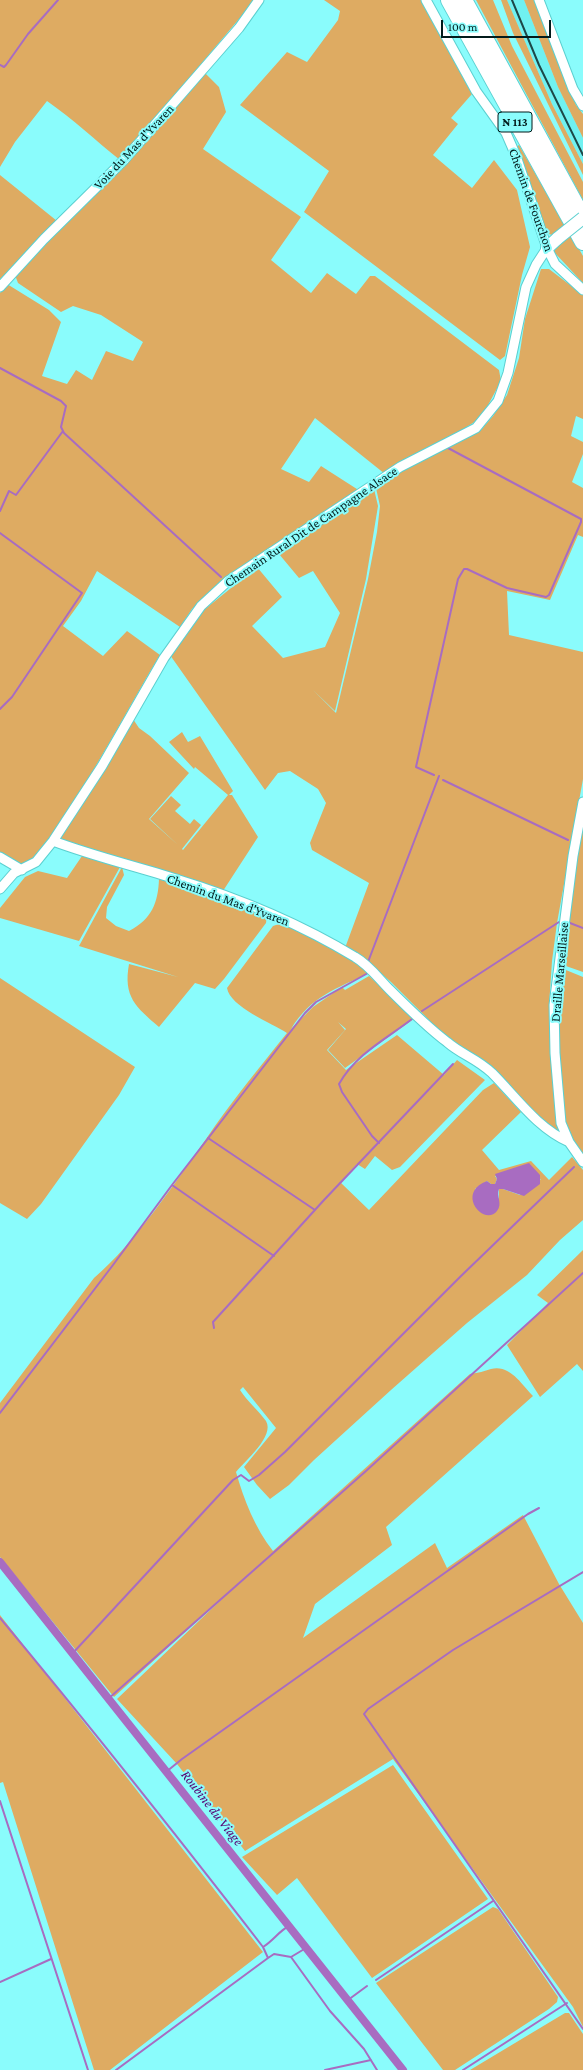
<!DOCTYPE html>
<style>
body{margin:0}
#map{position:relative;width:583px;height:2070px;overflow:hidden;background:#8afcfc;font-family:"Crimson Pro",serif}
canvas{display:block}
.scale{position:absolute;left:441px;top:20px;width:110px;height:18px;box-sizing:border-box;border:2px solid #021b1b;border-top:0;padding-left:5px;font-size:12px;line-height:14px;white-space:nowrap;color:#021b1b;-webkit-text-stroke:3px #8afcfc;paint-order:stroke}
</style>
<div id="map">
<canvas width="583" height="2070"></canvas>
<div class="scale">100 m</div>
</div>
<script>
const context = document.querySelector('canvas').getContext('2d');
context.lineJoin = 'round';
function fill(path, color) { context.fillStyle = color; context.fill(path, 'evenodd'); }
function stroke(path, color, width, dash) { context.strokeStyle = color; context.lineWidth = width; context.lineCap = dash ? 'butt' : 'round'; context.setLineDash(dash || []); context.stroke(path); }
function write(font, color, halo, rows, align = 'center') {
  context.font = font + ' "Crimson Pro",serif'; context.lineWidth = 4; context.setLineDash([]); context.textBaseline = 'middle'; context.strokeStyle = halo; context.fillStyle = color; for (const [text, x, y, turn = 0] of rows) {
    context.save(); context.translate(x, y); context.rotate((+turn || 0) * Math.PI / 180); context.textAlign = isNaN(turn) ? turn : align; if (halo) context.strokeText(text, 0, 0); context.fillText(text, 0, 0); context.restore();
  }
}
const built = new Path2D(`
 M507 0H524L558 87 583 138V164L552 104Z`);
const green = new Path2D(`
 M0 0H255L120 160C95 140 73 119 47 101L15 142 0 167Z
 M324 0H421L472 94 451 118 458 124 433 155 472 188 494 160 517 190 530 247 522 275 505 356 500 360 304 212 329 171 240 105 287 52 307 62 338 20 340 11Z
 M476 0H493L512 46 583 182V200Z
 M501 0H507L552 104 583 164V175L513 33Z
 M524 0H535L566 82 576 105 583 114V138L558 87Z
 M205 73 219 87 226 112 203 149 301 217 271 260 311 293 327 273 356 294 370 276H375L499 370 501 381 487 407 476 421 446 440 414 455 385 474 315 418 281 469 309 482 321 466 360 491 236 570 192 609 180 627 97 571 81 601 63 626 103 656 127 631 160 655C140 686 50 857 25 863 17 865 7 857 0 853V293L7 284 49 310 61 322 42 376 67 384 76 370 92 380 106 351 133 361 143 342 101 315 73 306 61 312 18 283 15 275Z
 M519 145 565 226C559 231 553 239 546 232L522 158 516 147Z
 M0 175 57 221 0 279Z
 M571 235 583 256V283L554 252 555 247Z
 M541 269H549L583 295V419L576 416 571 436 583 442V454L572 482 583 488V537L578 535 550 600 507 591 509 635 583 652V779L557 923 552 961 549 1006 552 1048 561 1133 558 1134 481 1061 469 1051 447 1038 391 982 368 962 345 948 369 883 312 850 310 843 326 803 318 789 290 771 278 773 265 790 170 655 199 614 257 567 282 597 252 626 283 658 325 647 340 613 313 571 299 578 279 554 374 489 378 506 366 579 335 711 313 690 336 713 368 579 377 532 380 506 376 488 392 476 481 430 493 416 507 395 519 358 525 319Z
 M133 719 139 728 150 736 189 773 149 819 178 845 150 819 171 796 181 805 175 811 190 824 194 819 201 825 182 849 183 850 228 795 195 767 194 769 169 742 182 732 188 742 200 736 233 791 229 795H232L258 837 221 894 60 840 59 837Z
 M583 818V972L563 965 562 958Z
 M82 856 120 867 79 941 0 918V908L25 877 38 871 67 878Z
 M122 867 124 875 107 907 106 918 116 926 129 931C152 919 158 903 159 879L267 915 266 923 224 979 215 989 195 983 159 1027C136 1007 123 997 129 964L178 977 79 946Z
 M282 923C314 936 342 951 369 973 336 989 311 996 291 1029L313 1007 342 987 352 997 345 990 369 976 415 1018 345 1068 328 1050 346 1029 338 1022 345 1030 327 1050 346 1070 397 1035 444 1075 457 1060 485 1080 400 1167 392 1170 375 1156 365 1169 357 1164 340 1182 369 1210 483 1090 494 1083 521 1112 482 1150 499 1170 531 1161 549 1180 572 1157 583 1170V1220L560 1240 527 1275 467 1323 391 1390 314 1460 289 1485 270 1499 257 1485 244 1467 276 1428 243 1387 240 1390C247 1401 258 1410 266 1421 275 1436 245 1461 236 1472 244 1500 255 1528 273 1551L470 1374C479 1373 484 1371 491 1369 510 1364 522 1385 533 1396L386 1527 392 1545 315 1604 303 1638 435 1543 447 1568 523 1515 559 1584 583 1623V2027L573 2007 393 1759 245 1851 177 1764 117 1699 244 1578 114 1697 0 1557V1403L94 1278C136 1242 174 1184 206 1139 231 1102 259 1068 287 1033 272 1023 230 1007 227 988L273 926ZM495 1176 541 1179 520 1195 503 1189H499V1198L487 1215 475 1189 487 1181 491 1184H495L497 1179Z
 M561 968 583 977V1158L575 1149 564 1124 556 1012Z
 M0 978 135 1067 119 1095 41 1204 27 1219 0 1203Z
 M583 1250V1371L577 1364 540 1397 507 1345 548 1303 537 1295Z
 M0 1615 263 1952 110 2070H94L3 1782 0 1783Z
 M393 1765 488 1899 372 1978 297 1878 277 1895 242 1857Z
 M493 1907 498 1909 558 1997 557 2002 549 2009 455 2070H443L376 1983Z
 M565 2013H569L583 2034V2070H470Z`);
const water = new Path2D(`
 M529 1163 540 1175V1184L524 1196 503 1189H499C496 1196 503 1204 497 1211 484 1227 455 1193 487 1181L491 1184H495L497 1179 495 1174Z`);
const stream = new Path2D(`
 M0 65 4 67 6 65 28 34 58 0
 M0 368 61 401 66 406 61 427 64 433 221 577
 M0 511 9 491 16 495 63 431
 M0 533 82 593 12 697 0 709
 M434 775 416 767 458 579 464 569H467L507 588 546 597 549 595 581 522V519L448 448
 M443 780 568 840
 M570 923 583 928
 M368 962 439 776
 M422 1011 559 922
 M208 1138 315 1210
 M379 1143 372 1136 342 1092 339 1084C356 1054 386 1039 412 1019
 M172 1185 274 1256
 M214 1328 213 1322 324 1200 453 1064
 M0 1413 113 1265 172 1185 305 1013 316 1002 368 973
 M583 1572 453 1650 368 1709 364 1714 583 2029
 M0 1618C90 1726 177 1836 263 1947L268 1958
 M72 1654 233 1480 241 1475 249 1481 259 1475 285 1452 461 1276 574 1167
 M108 1699 366 1471 583 1273
 M166 1772 182 1759 528 1514 539 1508
 M0 1801 88 2070
 M263 1947C274 1940 279 1931 289 1926
 M291 1957 330 2011 364 2049 377 2070
 M376 1980 493 1901
 M0 1982 51 1959
 M348 2000 367 1986
 M116 2070 268 1958 274 1954 291 1957 306 1948
 M325 2070 371 2060
 M463 2070 567 2003`);
const canal = new Path2D(`
 M0 1562 403 2070`);
const street = new Path2D(`
 M426 0 476 91 506 133 516 156 547 248 555 264 583 290
 M539 0 573 89 583 106
 M0 287 44 239 124 160 239 28 259 0
 M583 802 573 856 554 1005 555 1053 561 1123 569 1142 583 1162
 M53 841C93 856 135 866 176 879 238 898 299 923 355 957 369 965 379 979 390 990 408 1008 427 1027 447 1042 462 1055 476 1058 492 1073 516 1097 537 1128 569 1142
 M0 857 22 870
 M0 889 14 873 36 862 53 841 102 766 164 658 201 606 228 581 400 467 476 428 498 401 508 373 526 287 536 265 547 248`);
const secondary = new Path2D(`
 M547 248 558 238`);
const highway = new Path2D(`
 M449 0 583 242
 M464 0 583 218`);
const rail = new Path2D(`
 M512 0 539 65 583 155`);
const secondaryBridge = new Path2D(`
 M558 238 583 218`);
const shields = [
 [515,122,34]
];
const shieldNames = [
 ["N 113",515,122]
];
const streetNames = [
 ["Voie du Mas d'Yvaren",134,147,-47],
 ["Chemin de Fourchon",531,200,70],
 ["Chemain Rural Dit de Campagne Alsace",311,527,-34],
 ["Chemin du Mas d'Yvaren",228,900,20],
 ["Draille Marseillaise",560,972,-85]
];
const waterNames = [
 ["Roubine du Viage",212,1808,52]
];
fill(built, '#70f1f1');
fill(green, '#deab62');
fill(water, '#a86cc1');
stroke(stream, '#a86cc1', 2);
stroke(canal, '#a86cc1', 8);
stroke(street, '#5bd0d0', 11);
stroke(secondary, '#5bd0d0', 14);
stroke(highway, '#5bd0d0', 18);
stroke(street, '#fff', 9);
stroke(secondary, '#fff', 12);
stroke(highway, '#fff', 16);
stroke(rail, '#1d4848', 2);
stroke(secondaryBridge, '#5bd0d0', 14, []);
stroke(secondaryBridge, '#fff', 12);
for (const [x, y, w] of shields) { const box = new Path2D(); box.roundRect(x - w / 2, y - 10, w, 20, 3); context.fillStyle = '#8afcfc'; context.fill(box); stroke(box, '#021b1b', 1); }
write('bold 12px', '#021b1b', null, shieldNames);
write('13px', '#021b1b', '#8afcfc', streetNames);
write('italic 14px', '#570071', '#8afcfc', waterNames);
</script>
